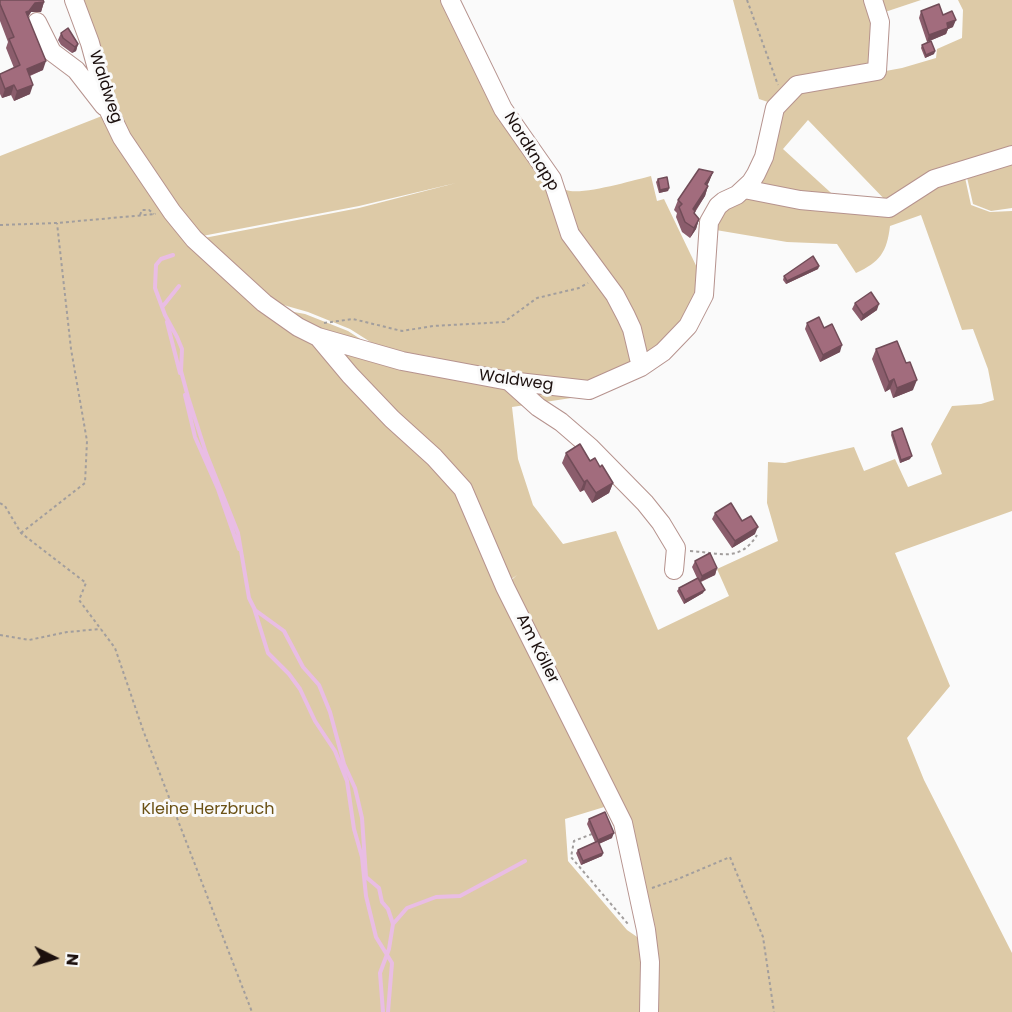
<!DOCTYPE html>
<meta charset="utf-8">
<style>
body{margin:0}
#map{position:relative;width:1012px;height:1012px;overflow:hidden;background:#fafafa;font-family:Poppins,sans-serif}
canvas{display:block}
.north{position:absolute;left:24px;top:928px;width:60px;height:60px;-webkit-text-stroke:4px #fafafa;paint-order:stroke;rotate:95deg;font-size:16px;font-weight:700;line-height:24px;text-align:center;color:#1b0f0d}
.north::after{content:'';display:block;margin:auto;width:21px;height:27px;background:#1b0f0d;clip-path:polygon(50% 0,100% 100%,50% 72%,0 100%)}
</style>
<div id="map">
<canvas width="1012" height="1012"></canvas>
<div class="north">N</div>
</div>
<script>
const context = document.querySelector('canvas').getContext('2d');
context.lineJoin = 'round';
function fill(path, color) { context.fillStyle = color; context.fill(path, 'evenodd'); }
function stroke(path, color, width, dash) { context.strokeStyle = color; context.lineWidth = width; context.lineCap = dash ? 'butt' : 'round'; context.setLineDash(dash || []); context.stroke(path); }
function write(font, color, halo, rows, align = 'center') {
  context.font = font + ' Poppins,sans-serif'; context.lineWidth = 6; context.setLineDash([]); context.textBaseline = 'middle'; context.strokeStyle = halo; context.fillStyle = color; for (const [text, x, y, turn = 0] of rows) {
    context.save(); context.translate(x, y); context.rotate((+turn || 0) * Math.PI / 180); context.textAlign = isNaN(turn) ? turn : align; if (halo) context.strokeText(text, 0, 0); context.fillText(text, 0, 0); context.restore();
  }
}
const green = new Path2D(`
 M78 0H445L507 119 497 121 507 120 550 180 553 176C557 181 561 188 566 190 581 196 634 180 651 176L657 201 664 199 702 278 700 293 686 324 661 350 591 395 512 407 518 459 533 505 563 544 616 531 658 630 729 596 717 569 778 541 767 503 768 462 785 463 854 447 864 471 895 459 908 487 942 474 931 444 952 406 981 404 994 400 988 369 973 329 962 330 921 215 890 226C887 252 880 262 856 273L837 244 787 242 710 229 715 215 725 203 754 193 800 202 890 210 935 183 964 173 971 205 990 212 1012 211V511L895 553 950 686 907 738 924 780 1012 953V1012H652L655 962 642 888 627 822 507 584 517 575 502 586 578 737 614 804 565 819 568 861 627 930 643 941 648 986 646 1012H0V156L107 114 120 138 157 196 191 241 222 273 261 306 305 314 348 331 379 351 460 365 510 377 509 375 433 357 380 348 350 329 308 312 266 300 199 239 359 208 456 183 359 206 197 237 162 194 124 137 109 101 93 43Z
 M733 0H921L885 12 884 67 796 83 774 104 759 99Z
 M958 0H1012V152L890 205 808 120 783 149 841 202 753 187 774 121 798 87 902 68 936 58 937 49 962 38 963 10Z
 M1012 158V208L991 211 973 204 966 173Z`);
const stream = new Path2D(`
 M173 255 161 259 156 265 155 288 165 315 177 337 182 349 181 371 188 397 206 453 238 533 249 598 255 610 284 631 303 667 319 685 330 712 344 764 355 788 362 818 366 877 379 888 382 902 388 909 393 924 389 949 380 973 383 1012
 M163 306 179 286
 M167 322 180 373
 M185 395 195 437 218 489 239 549
 M254 608 268 653 289 674 300 689 315 721 335 751 347 781 354 829 362 857 366 896 376 937 392 963 388 1012
 M393 924 407 908 436 897 460 896 525 861`);
const path = new Path2D(`
 M747 0 778 85
 M140 215 142 210H149L154 214
 M0 225 57 223 156 214
 M324 323 353 319 402 331 433 326 504 322 537 298 579 288 588 283
 M0 503 5 506 21 533 86 583 79 600 115 648 143 730 252 1012
 M21 533 85 483 87 441 71 349 57 223
 M690 551C718 552 739 564 757 535
 M0 635 29 640 67 632 101 629
 M592 834 574 841 571 857 628 924
 M652 888 678 879 730 857 763 937 774 1012`);
const minor = new Path2D(`
 M74 0 90 43 108 109 122 138 172 212 194 239 264 303 298 327 318 337 402 361 509 381 589 390 641 367 663 352 688 326 704 295 709 222 718 206 724 201 737 195 751 182 756 174 764 157 775 108 797 85 877 71 880 22 873 0
 M450 0 503 109 552 179 570 234 615 295 626 316 632 329 641 367
 M37 22 52 52 76 70 104 106
 M744 189 800 200 889 208 934 179 1012 155
 M319 338 350 375 392 419 434 457 463 489 505 587 623 823 646 930 650 962 649 1012
 M509 381 538 407 561 422 590 447 645 503 661 523 676 548 674 570`);
const wall = new Path2D(`
 M0 0 44 2 41 12H31L28 17 43 70 30 76V94L14 101 11 95 2 98 0 94V74L14 68 6 48 8 42 0 21Z
 M921 11 943 15 953 27 948 29 946 34 927 42 919 18Z
 M61 33 78 44 76 51 72 53 61 45 58 40Z
 M922 45 935 51 934 54 925 58 921 48Z
 M713 172 707 186H708L705 196 694 214 699 219 696 229 690 238 682 232 676 217 677 213 674 210 678 200Z
 M658 179 669 188 668 191 659 193 656 182Z
 M819 266 818 269 786 284 783 280 784 276Z
 M855 303 877 310 861 321 852 309Z
 M807 323 824 328 840 352 820 362 805 329Z
 M876 349 913 390 893 398 890 389 885 392 872 359Z
 M892 432 910 459 900 463 891 435Z
 M566 453 590 461 600 467 613 483 609 493 592 503 584 490 580 492 562 463Z
 M715 513 755 534 732 548 712 519Z
 M695 561 717 568 715 575 701 582 703 593 684 604 677 591 679 588 697 578 692 567Z
 M589 819 612 838 599 844 603 853 602 856 581 865 576 853 578 850 595 842 587 824Z`);
const shadedWall = new Path2D(`
 M44 2 41 12H31L26 20V12L35 3Z
 M956 20 953 27 948 29 946 34 927 42 929 35 947 23Z
 M78 44 76 51 72 53 75 47Z
 M935 51 934 54 925 58 926 55Z
 M46 61 43 70 23 78 27 69Z
 M14 85 11 95 2 98 5 89Z
 M33 85 30 94 14 101 17 91Z
 M713 172 709 182 702 194 705 184Z
 M708 186 705 196 695 211 692 221 693 209Z
 M669 188 668 191 659 193 660 190Z
 M699 219 696 229 690 238 694 228Z
 M819 266 818 269 786 284 787 281Z
 M879 304 877 310 861 321 863 315Z
 M842 345 840 352 820 362 823 355Z
 M894 379 890 389 885 392 889 382Z
 M917 380 913 390 893 398 897 388Z
 M912 456 910 459 900 463 901 460Z
 M587 480 584 490 580 492 584 482Z
 M613 483 609 493 592 503 596 493Z
 M758 527 755 534 732 548 735 541Z
 M717 568 715 575 699 582 702 576Z
 M705 590 703 593 684 604 685 600Z
 M614 833 612 838 596 845 598 840Z
 M603 853 602 856 581 865 583 861Z`);
const building = new Path2D(`
 M0 0H43L44 2 35 3 29 11 26 12 46 61 27 69 33 85 17 91 14 85 5 89 0 76V74L20 65 9 39 14 37 0 4Z
 M939 4 943 15 952 11 956 20 947 23 948 28 929 35 921 11Z
 M68 28 78 44 75 47 63 38 61 33Z
 M931 41 935 51 926 55 922 45Z
 M699 169 713 172 705 184 708 186 693 209 695 211 694 213 699 219 694 228 685 222 679 207 682 204 678 200Z
 M667 177 669 188 660 190 658 179Z
 M813 256 819 266 787 281 784 276Z
 M871 292 879 304 863 315 855 303Z
 M819 317 824 328 832 324 842 345 823 355 807 323Z
 M897 341 906 363 910 362 917 380 897 388 894 379 889 382 876 349Z
 M902 428 912 456 901 460 892 432Z
 M580 444 590 461 595 458 600 467 602 465 613 483 596 493 587 480 584 482 566 453Z
 M731 503 742 521 751 516 758 527 735 541 715 513Z
 M710 553 717 568 702 576 695 561Z
 M698 578 705 590 685 600 679 588Z
 M605 812 614 833 598 840 589 819Z
 M598 841 603 853 583 861 578 850Z`);
const streetNames = [
 ["Waldweg",105,87,72],
 ["Nordknapp",531,152,58],
 ["Waldweg",516,381,8],
 ["Am Köller",537,649,63]
];
const parkNames = [
 ["Kleine Herzbruch",208,810]
];
fill(green, '#ddcaa7');
stroke(stream, '#e9bde4', 4);
stroke(minor, '#b6938e', 20);
stroke(path, '#a29e9d', 2, [3, 3]);
stroke(minor, '#fff', 18);
fill(wall, '#8b5d6c');
fill(shadedWall, '#714c58');
fill(building, '#a26c7d');
stroke(building, '#714c58', 1.5);
write('16px', '#1b0f0d', '#fafafa', streetNames);
write('16px', '#6b5115', '#fafafa', parkNames);
</script>
